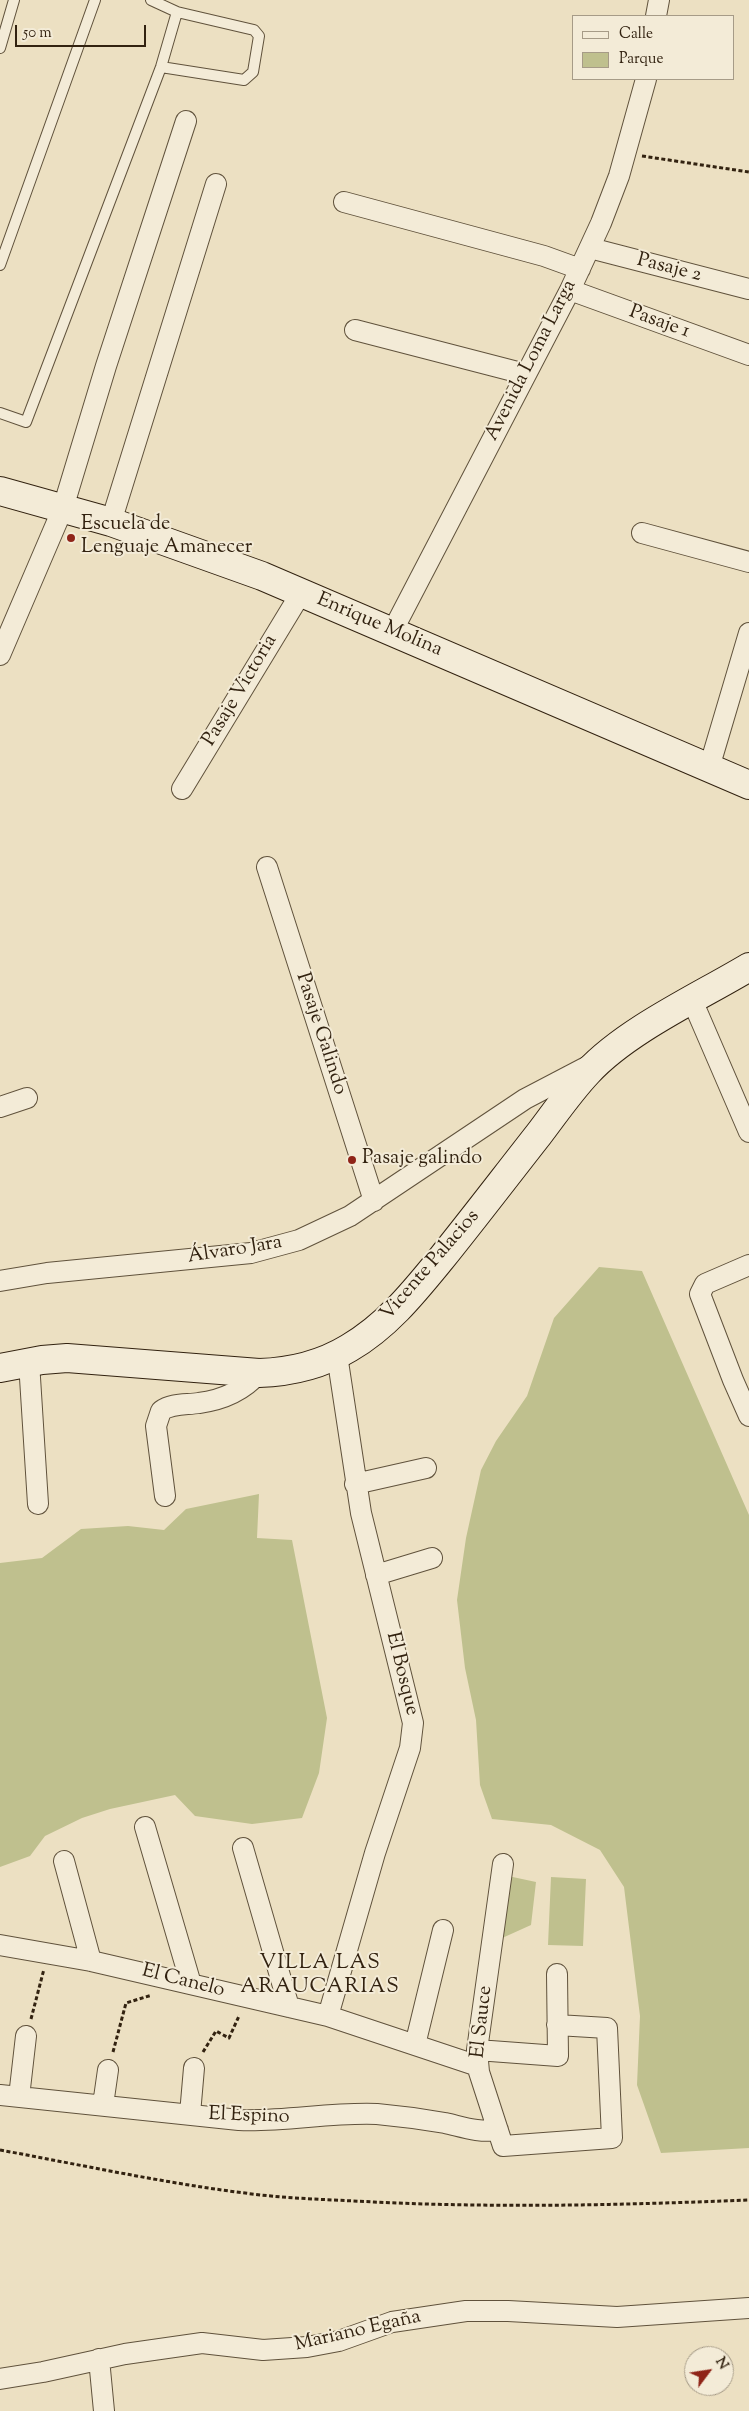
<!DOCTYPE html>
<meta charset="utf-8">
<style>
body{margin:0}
#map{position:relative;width:749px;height:2411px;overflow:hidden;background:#ece0c2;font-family:"Sorts Mill Goudy",serif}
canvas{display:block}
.legend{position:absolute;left:572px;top:15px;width:162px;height:65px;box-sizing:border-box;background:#f3ebd7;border:1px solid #a69b87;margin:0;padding:6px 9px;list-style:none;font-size:15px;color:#322210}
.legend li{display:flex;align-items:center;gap:10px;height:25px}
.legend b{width:25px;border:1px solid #a69b87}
.north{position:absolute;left:684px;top:2346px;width:50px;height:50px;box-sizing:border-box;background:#f3ebd7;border:1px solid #a69b87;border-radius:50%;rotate:59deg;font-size:14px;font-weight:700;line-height:20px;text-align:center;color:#322210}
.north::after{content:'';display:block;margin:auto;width:18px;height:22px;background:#8f2418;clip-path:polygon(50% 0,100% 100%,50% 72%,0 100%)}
.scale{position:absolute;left:15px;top:25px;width:131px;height:22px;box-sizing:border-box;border:2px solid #322210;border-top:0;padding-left:6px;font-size:15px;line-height:18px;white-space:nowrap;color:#322210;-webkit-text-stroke:4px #f3ebd7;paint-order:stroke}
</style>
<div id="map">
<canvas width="749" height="2411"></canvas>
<ul class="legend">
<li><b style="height:6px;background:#f3ebd7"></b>Calle</li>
<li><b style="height:14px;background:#bfc08e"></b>Parque</li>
</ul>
<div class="north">N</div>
<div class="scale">50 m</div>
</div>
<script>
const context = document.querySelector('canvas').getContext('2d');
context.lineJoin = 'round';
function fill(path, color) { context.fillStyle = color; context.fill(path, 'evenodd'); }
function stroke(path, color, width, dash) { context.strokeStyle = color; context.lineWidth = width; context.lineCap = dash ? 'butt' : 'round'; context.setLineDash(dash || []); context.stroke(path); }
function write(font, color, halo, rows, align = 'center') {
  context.font = font + ' "Sorts Mill Goudy",serif'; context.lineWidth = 4; context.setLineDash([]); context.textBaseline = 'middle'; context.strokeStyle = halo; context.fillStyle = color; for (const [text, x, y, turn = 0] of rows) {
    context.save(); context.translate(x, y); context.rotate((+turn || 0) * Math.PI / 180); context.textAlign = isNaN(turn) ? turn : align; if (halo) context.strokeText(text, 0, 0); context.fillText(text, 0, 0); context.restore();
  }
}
const green = new Path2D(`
 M599 1267 642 1271 749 1515V2148L661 2153 637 2085 640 2016 624 1887 600 1850 551 1825 492 1819 480 1785 476 1720 465 1668 457 1600 466 1538 481 1470 496 1441 527 1396 554 1318Z
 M259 1494 257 1538 292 1540 327 1718 319 1773 302 1818 252 1824 195 1816 175 1795 110 1809 82 1818 45 1836 30 1856 0 1867V1563L42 1558 81 1529 128 1526 164 1530 186 1509Z
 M508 1876 536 1882 531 1925 500 1939Z
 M551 1877 586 1879 583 1946 548 1945Z`);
const path = new Path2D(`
 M642 156 749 172
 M31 2019 44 1969
 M113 2052 126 2003 152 1995
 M203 2052 216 2031 229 2038 239 2016 238 2015
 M0 2150C87 2166 173 2185 261 2195 299 2199 337 2200 374 2202 500 2208 624 2205 749 2200`);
const service = new Path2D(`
 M0 48 14 0
 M161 67 244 80 253 72 259 36 254 30 177 12
 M0 265 95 0
 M0 413 26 422 161 67 177 12 151 0`);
const minor = new Path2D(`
 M656 16 659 0
 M344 202 544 256 580 269
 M590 248 749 289
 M570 290 749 355
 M355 330 525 374
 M111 522 216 184
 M642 533 749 562
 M392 632 570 290 601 223 619 176 646 79
 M0 655 63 508 106 366 186 121
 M709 768 749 633
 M182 789 301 593
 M267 867 374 1201
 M692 1000 749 1132
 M0 1107 27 1098
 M749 1265 705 1284 700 1294 733 1380 749 1416
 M0 1281 47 1273 251 1253 299 1240 350 1216 525 1099 590 1065
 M29 1362 38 1504
 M355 1484 426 1468
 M165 1496 156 1426 161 1411C172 1403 186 1405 199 1403 222 1400 244 1390 259 1373
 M376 1575 432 1558
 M145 1827 191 1984
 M243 1848 289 2007
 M64 1861 91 1961
 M503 1864 477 2050 479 2072 503 2146 612 2138 607 2028 557 2025
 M0 1945 91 1961 328 2016 478 2066
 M328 2016 375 1853 410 1748 413 1723 361 1513 337 1355
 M415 2045 443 1930
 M477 2050 558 2056 557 1974
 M0 2095 239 2120C285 2122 330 2112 377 2114 399 2116 422 2119 445 2123 463 2127 479 2133 498 2130
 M19 2097 26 2036
 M103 2105 108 2070
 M190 2114 194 2068
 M99 2359 104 2411
 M0 2379 43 2372 125 2354 202 2343 263 2350 307 2347 339 2341 392 2322 466 2311H508L617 2317 749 2308`);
const secondary = new Path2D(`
 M0 491 111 522 262 576 749 785
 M0 1368 42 1360 67 1358 259 1373C292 1372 321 1365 349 1348 387 1326 414 1292 441 1259 474 1218 506 1176 539 1134 555 1113 570 1091 588 1072 627 1030 699 997 749 967`);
const markers = [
 [71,538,5,"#8f2418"],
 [352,1160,5,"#8f2418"]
];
const streetNames = [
 ["Pasaje 2",669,269,14],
 ["Pasaje 1",659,323,20],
 ["Avenida Loma Larga",532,361,-63],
 ["Enrique Molina",379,626,23],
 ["Pasaje Victoria",241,691,-59],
 ["Pasaje Galindo",320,1034,72],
 ["Álvaro Jara",235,1251,-9],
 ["Vicente Palacios",431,1266,-49],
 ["El Bosque",401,1674,76],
 ["El Canelo",183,1982,14],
 ["El Sauce",483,2022,-84],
 ["El Espino",249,2117,2],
 ["Mariano Egaña",358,2332,-13]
];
const poiNames = [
 ["Escuela de",81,526],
 ["Lenguaje Amanecer",81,549],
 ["Pasaje galindo",362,1160]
];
const neighbourhoodNames = [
 ["VILLA LAS",320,1964],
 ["ARAUCARIAS",320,1988]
];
fill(green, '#bfc08e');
stroke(service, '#60523c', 12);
stroke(minor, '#60523c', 22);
stroke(secondary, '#322210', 30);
stroke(path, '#322210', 3, [4, 2.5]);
stroke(service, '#f3ebd7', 10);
stroke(minor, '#f3ebd7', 20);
stroke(secondary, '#f3ebd7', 28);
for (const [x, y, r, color] of markers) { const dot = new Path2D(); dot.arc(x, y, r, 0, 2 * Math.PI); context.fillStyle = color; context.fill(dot); stroke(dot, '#f3ebd7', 2); }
write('20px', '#322210', '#f3ebd7', streetNames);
write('20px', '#322210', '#f3ebd7', poiNames, 'left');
context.letterSpacing = '1px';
write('21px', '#322210', '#f3ebd7', neighbourhoodNames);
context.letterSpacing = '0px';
</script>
